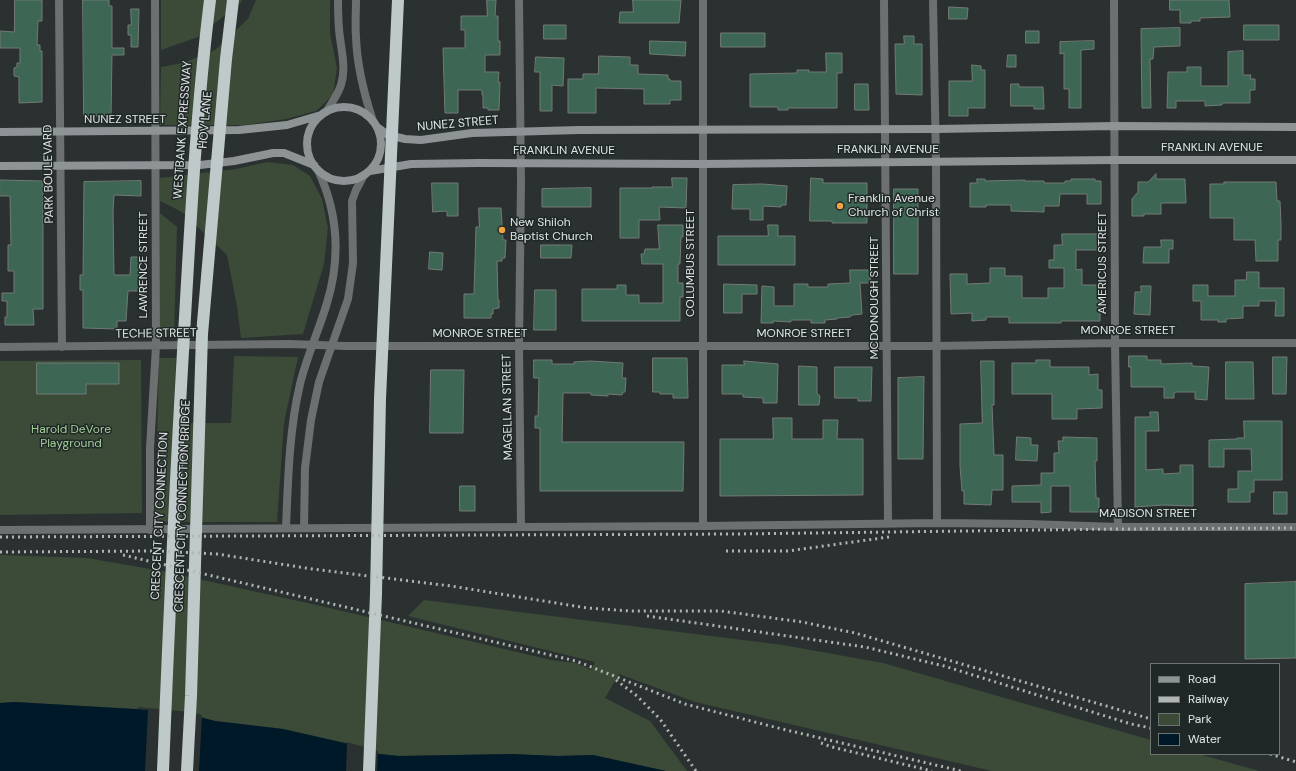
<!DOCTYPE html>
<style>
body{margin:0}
#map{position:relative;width:1296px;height:771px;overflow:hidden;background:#2a3130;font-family:"DM Sans",sans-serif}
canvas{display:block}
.legend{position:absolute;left:1150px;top:663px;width:130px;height:92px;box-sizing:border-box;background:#202827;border:1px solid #6d7473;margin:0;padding:5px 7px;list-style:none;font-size:12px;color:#e0e5e4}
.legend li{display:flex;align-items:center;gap:8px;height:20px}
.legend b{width:20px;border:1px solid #6d7473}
</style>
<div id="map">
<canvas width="1296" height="771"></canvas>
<ul class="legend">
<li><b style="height:5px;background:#8e9495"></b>Road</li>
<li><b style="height:5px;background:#b1b6b5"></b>Railway</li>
<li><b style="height:11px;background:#3b4b38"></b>Park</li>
<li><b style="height:11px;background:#001928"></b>Water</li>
</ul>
</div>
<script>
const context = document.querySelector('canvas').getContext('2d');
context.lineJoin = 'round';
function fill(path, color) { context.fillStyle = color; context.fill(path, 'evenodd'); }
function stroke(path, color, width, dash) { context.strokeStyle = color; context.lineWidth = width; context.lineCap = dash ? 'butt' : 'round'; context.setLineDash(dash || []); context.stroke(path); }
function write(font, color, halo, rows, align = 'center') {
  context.font = font + ' "DM Sans",sans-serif'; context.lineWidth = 3; context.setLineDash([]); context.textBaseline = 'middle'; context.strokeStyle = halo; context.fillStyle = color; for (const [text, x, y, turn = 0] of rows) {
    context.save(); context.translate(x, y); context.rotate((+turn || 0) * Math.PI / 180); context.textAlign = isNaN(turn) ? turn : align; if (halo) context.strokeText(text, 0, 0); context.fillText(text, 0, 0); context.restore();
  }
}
const green = new Path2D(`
 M161 0H242L241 2 198 37 161 50Z
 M256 0H330V34L337 68 333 95 316 111 286 119 246 125H160L161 67 183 63 215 50 248 19Z
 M267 162 293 165 310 176 322 199 328 228 324 264 303 334 241 338 237 306 227 255 182 212 160 201V178L236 169Z
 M160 213 177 227 174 336 159 337Z
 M234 356 298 357 284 423 277 522H155L159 358H176L173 423H231Z
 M141 360 142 513 0 515V361Z
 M0 555 87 558 162 571 321 606 551 660 576 663 591 670 595 662 408 616 424 600 783 645 883 663 1151 740V754H1199L1259 771H992L695 702 619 674 605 698 650 721 687 771H666L593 755 557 756 512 754 399 756 379 754 349 744 283 729 215 721 151 710 15 702 0 703Z`);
const water = new Path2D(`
 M15 702 151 710 189 714 215 721 283 729 349 744 379 754 399 756 512 754 557 756 593 755 666 771H0V703Z`);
const pier = new Path2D(`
 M138 707 189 712 202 715 199 771H145L148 710 138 709Z
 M347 742 378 751 377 771H346Z`);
const building = new Path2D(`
 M15 0H42V21H38L37 45H40V51H42V102L19 103V77L14 76V68L17 67V63H20V48H0V31L14 32Z
 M83 0H109V6H112V48H124V55H112L111 116H84Z
 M487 0H496L495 16H498V41H500V55H485V72H499L498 82H500L499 110H488V108H483V95H482V90H458V113H445L443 48H465V30H461V16H487Z
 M633 0H681L679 23H619L620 12H633Z
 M1170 0H1229L1230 17 1200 18V21H1191V23H1180V10H1170Z
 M949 7 968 8 967 19H949Z
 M131 9H139L138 47H131V35H128V25H131Z
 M544 25H566V39H544Z
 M1244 25H1279V40H1244Z
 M1180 28V46L1154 47 1153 59H1150L1151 108H1142L1141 29Z
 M1026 31H1039V43H1026Z
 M721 33H765V47H721Z
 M904 36H914V44H922V95L896 94 895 44H904Z
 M650 41 686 42 685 56 650 54Z
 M1094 41V49L1081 50V108H1069V89H1064V53L1060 54V42Z
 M1243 51V75H1251L1250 79H1255V90H1250V103H1222V105L1205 106V101H1176V108H1167L1168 72H1187V67H1201V86H1228V52Z
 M826 53H842V73H837V108H788V110H778V107H750V74L797 73V70H809V72H826Z
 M1008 55H1016V67H1007Z
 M599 56 630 57V65H638V74L668 75V79H670V81H681V100H670V104H644V89L596 88V113H568V79H583V74H598Z
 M536 57 564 58 563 86 552 85V111H540V72H535Z
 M972 65 981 66V70H985V108H968V116H949V81H972Z
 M855 84H868L869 110H855Z
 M1011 84H1019V87H1043L1044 109H1034V106H1011Z
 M1156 174V179H1185L1186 203H1161V214H1144V216H1132V199L1138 192V182H1148Z
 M672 178H687L686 208 659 207 660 220H639V238H620V188H652V187H672Z
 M811 178 823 179V183H867V223H832V221H810Z
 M977 179H985V181L1025 180V181H1044V183H1065V181H1071V179H1095V181H1101V204H1087V194H1060L1059 206H1044V212L1011 211V205H986V207H970V183H977Z
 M0 180 43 181V309H33L34 325H5V317H7V301H2V293H14V271H8V245H11L10 196H0Z
 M141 181V196L114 195 113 212 114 275H130L131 257H140V291H128L126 321H117V329L83 328V290H80V275H83L84 182Z
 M1224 182H1276L1277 201H1280L1281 224V240H1278V261H1256L1255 240H1234V218H1210V184H1224Z
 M432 183H458V216H447V212L445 211 433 212Z
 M763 184 787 186 786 205H781V207L763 206V220H750V209H732L733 185Z
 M591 188V207H542V189Z
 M894 189H918V274H894Z
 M479 208H501L503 240H506L505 258H502V261H497L498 300H499V308L493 309V314H491V318H464V294H474L476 227H479Z
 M658 225H683V237H681L680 264H678V283H683V297H680V321H582V289H617V285H626V295H639V303H663V264H642L641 254H644L645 249H659Z
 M768 225H778V236H795V265H718V236H768Z
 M1062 234H1097V250H1076V270L1082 269V285H1100V321H1061V323H1009V317H986V320L972 321V313L951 314 950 274H967V284L990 283V268H1005V276H1022V298H1048V288H1064V268H1049V260H1054V245H1062Z
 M1161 240H1173V249H1169V263H1143L1144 247H1161Z
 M541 245H572L571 258H541Z
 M430 252 443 253 442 270 429 269Z
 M850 270H871L870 283H860L862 314 852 315 850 317 837 318V319L825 320V323H811V320H791V322L773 321V323H761L762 286 774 287V306H794V284H808V287H828V284L850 283Z
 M1247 272H1259V288H1284V316H1275L1276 301H1259V306H1243V318L1226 319V322H1218V320H1201V301H1193V285H1208V296H1235V280H1246Z
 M724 284 757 285V294H742V313H724Z
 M1141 286H1151L1150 315 1134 314 1135 292H1141Z
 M535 290H556V330H534Z
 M1129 356H1147V360H1161V364L1192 363V366L1209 367 1207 400 1195 399V392H1176L1174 393V398H1164V387H1131V367H1129Z
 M1273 357H1287L1286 394H1273Z
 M653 358H687L688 398H673V394H660V392H653Z
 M534 360H552V364H574V362L590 361 623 363 622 378H626L625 392H623L622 395 608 394V396L591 395V393H563L562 442H684L683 491H540V428H535V416H538L539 378H534Z
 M1036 360H1050V367H1089V375L1098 374V390H1102V408L1077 409V419H1052V394H1012V363H1036Z
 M744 361 778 364 777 403H763V398L743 397V394H722V365H744Z
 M981 361H994V405H992L994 455H1003V490H992L991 505 964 504V491H962L960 466V424L982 423Z
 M1226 362H1253L1254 399H1226Z
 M37 363H119V384H86V394H37Z
 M799 366 817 367V393L820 396 819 405H799Z
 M835 367H872L871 401H858V398H835Z
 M431 370H464L463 433H430Z
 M924 377 923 459H898V378Z
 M1150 412H1158L1159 431H1146V470L1163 469V474L1180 473V465H1193V506L1163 505 1135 507V417H1150Z
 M773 418H792V439H823V420H838L837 439H863V495L720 496V439H773Z
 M1244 421H1282V480H1254V492H1250V502H1228V489H1238V471H1252L1251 449H1224V467H1209V440L1237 439V438H1244Z
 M1017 437 1031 438V445H1038L1037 461 1016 460Z
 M1063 437 1097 438V461H1095L1096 498H1099V512H1070V486H1051V512L1041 513V502H1012V486L1041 485V473H1054V453H1059L1058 441H1063Z
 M460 486H475V511H460Z
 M1274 492H1287V514H1274Z
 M1296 582V658L1245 659V584Z`);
const minor = new Path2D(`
 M59 0 62 347
 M519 0 521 182 519 346 521 527
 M884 0 888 523
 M933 0 936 162 937 523
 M1114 0 1115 343 1118 527
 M0 347 290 344 345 346H936L1115 343H1296
 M703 526V0
 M0 530 703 526 937 523 1028 524 1118 527H1296
 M150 530V448L156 346 155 0`);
const tertiary = new Path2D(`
 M356 0C356 12 355 25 356 37 357 66 364 94 373 121
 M326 112C332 103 338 94 341 85 346 70 342 53 340 38 338 25 338 12 338 0
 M286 528C288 480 289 431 300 384 307 356 319 330 327 303 341 257 338 213 318 170
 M304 528 305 468 311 420 319 382 348 299 353 263 352 201 356 190 364 175`);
const secondary = new Path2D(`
 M307 144a37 37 0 1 1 74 0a37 37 0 1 1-74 0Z
 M377 127 388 135 405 139 421 140 472 133 579 130 936 129 1115 126 1296 127
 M0 132 239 130 287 125 321 115
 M0 166 200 165 234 161 273 153H284L314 165
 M370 171 411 164 479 163 702 164 1115 160H1296`);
const motorway = new Path2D(`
 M163 771C169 620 176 468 185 317 191 211 197 105 210 0
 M187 771 191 696 202 334 226 59 233 0
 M369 771 376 594 380 399 398 0`);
const rail = new Path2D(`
 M0 537 736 534 1118 529 1296 528
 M726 551H788L889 537
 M0 552 157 551 217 554 312 569 451 586 587 608 630 611H721L802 622 855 633 1151 719
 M123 555 576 661 685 704 782 729 961 771
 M647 616 865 647 944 666 1131 724 1151 728
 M616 680 637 696 660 719 696 771
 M821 743 832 747 932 771
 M1270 754 1296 762`);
const markers = [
 [840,206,4,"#f3a442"],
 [502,230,4,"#f3a442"]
];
const streetNames = [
 ["NUNEZ STREET",125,120],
 ["HOV LANE",206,120,-85],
 ["NUNEZ STREET",458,124,-5],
 ["WESTBANK EXPRESSWAY",183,130,-86],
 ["FRANKLIN AVENUE",1212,148],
 ["FRANKLIN AVENUE",888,150],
 ["FRANKLIN AVENUE",564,151],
 ["PARK BOULEVARD",49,174,-91],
 ["COLUMBUS STREET",691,263,-90],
 ["AMERICUS STREET",1103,263,-90],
 ["LAWRENCE STREET",144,265,-90],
 ["MCDONOUGH STREET",875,298,-90],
 ["MONROE STREET",1128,331],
 ["TECHE STREET",156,334,-1],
 ["MONROE STREET",480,334],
 ["MONROE STREET",804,334],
 ["MAGELLAN STREET",508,407,-91],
 ["CRESCENT CITY CONNECTION BRIDGE",183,506,-88],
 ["MADISON STREET",1148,514],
 ["CRESCENT CITY CONNECTION",160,516,-87]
];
const poiNames = [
 ["Franklin Avenue",848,199],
 ["Church of Christ",848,213],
 ["New Shiloh",510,223],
 ["Baptist Church",510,237]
];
const parkNames = [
 ["Harold DeVore",71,430],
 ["Playground",71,444]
];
fill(green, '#3b4b38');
fill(water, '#001928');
fill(pier, '#2a3130');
fill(building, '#3d6754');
stroke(building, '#737a76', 1);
stroke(minor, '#6c7071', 8);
stroke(tertiary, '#6c7071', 8);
stroke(secondary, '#8e9495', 8);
stroke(motorway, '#bfc9ca', 12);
stroke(rail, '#b1b6b5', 3, [2, 4]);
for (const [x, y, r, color] of markers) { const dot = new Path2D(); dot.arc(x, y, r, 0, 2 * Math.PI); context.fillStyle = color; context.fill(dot); stroke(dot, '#202827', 1.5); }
write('12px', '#e0e5e4', '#202827', streetNames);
write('12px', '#e0e5e4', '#202827', poiNames, 'left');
write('12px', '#a3cf99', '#202827', parkNames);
</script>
